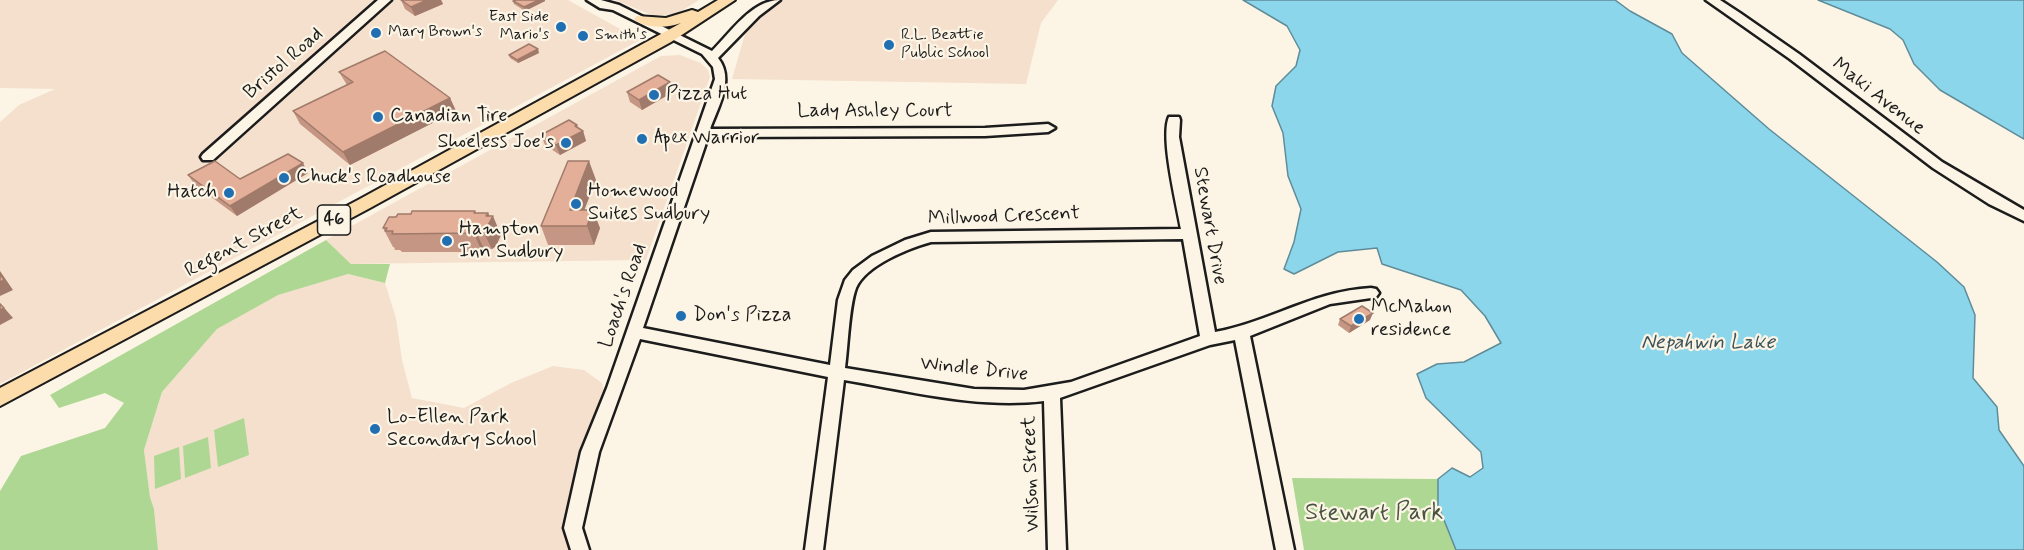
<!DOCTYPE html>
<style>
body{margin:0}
canvas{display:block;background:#fcf5e5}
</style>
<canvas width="2024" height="550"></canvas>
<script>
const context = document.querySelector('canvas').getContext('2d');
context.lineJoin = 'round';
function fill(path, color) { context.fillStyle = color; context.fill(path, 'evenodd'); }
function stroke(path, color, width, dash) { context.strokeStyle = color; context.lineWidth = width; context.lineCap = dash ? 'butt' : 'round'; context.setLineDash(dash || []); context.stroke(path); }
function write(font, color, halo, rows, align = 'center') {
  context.font = font + ' Mynerve,sans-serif'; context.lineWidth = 4.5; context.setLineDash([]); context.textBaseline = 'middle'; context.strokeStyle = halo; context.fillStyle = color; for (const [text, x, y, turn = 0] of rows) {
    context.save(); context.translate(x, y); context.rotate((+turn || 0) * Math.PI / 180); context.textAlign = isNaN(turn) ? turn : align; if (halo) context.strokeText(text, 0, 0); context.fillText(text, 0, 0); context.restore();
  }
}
const built = new Path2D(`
 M0 0H385L270 103 391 0H568L640 40 0 384V122L19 105 55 89 0 88Z
 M615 0H699L676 14 654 16Z
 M774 0H1058L1041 23 1026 84 732 79 749 20Z
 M680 55 701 63 708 70 710 77 646 260 351 264 326 240 661 56Z
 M348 274 385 283 396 318 402 360 412 398 464 408 511 383 553 366 584 370 602 383 608 409 590 452 579 550H158L154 509 150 497 144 450 162 392 217 329 278 294Z`);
const green = new Path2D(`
 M326 240 351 264H390L385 283 348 274 278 295 217 329 162 392 144 450 150 497 154 509 158 550H0V491L21 456 105 428 124 403 105 393 59 408 50 395Z
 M244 418 249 455 218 467 214 430Z
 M208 437 211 468 185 478 183 446Z
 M179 447 181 479 155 489 154 456Z
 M1292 478 1438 479V505L1456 550H1304Z`);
const water = new Path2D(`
 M1243 0H1615L1630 11 1672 34 1682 53 1769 129 1937 262 1964 287 1975 315 1973 378 1997 407 1999 430 2024 466V550H1456L1438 505V479L1452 468 1470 477 1483 468 1481 452 1426 398 1417 374 1437 364 1464 362 1501 343 1485 316 1461 290 1382 264 1377 248 1338 252 1294 274 1284 269 1294 242 1301 209 1288 176 1283 133 1272 106 1276 86 1296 66 1300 50 1287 26Z
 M1818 0H2024V139L1940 90 1914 64 1903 40 1890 29Z`);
const minor = new Path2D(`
 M378 0H391L213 160H203L201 157 203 154Z
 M587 0H601L619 5 712 51C731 32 752 0 780 0L759 16 718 58C735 79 718 107 710 129L985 128 1048 124 1055 128 1048 132 985 136 708 137 643 328 830 365 838 300 845 280 853 270 872 256 905 240 931 232 1181 229C1177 205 1160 137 1169 117H1179L1180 120 1179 137 1215 332C1270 322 1313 291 1371 288L1376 289 1379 293 1376 297 1371 298 1330 304 1250 336 1294 550H1276L1235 340 1210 345 1060 398 1066 550H1048L1044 401C977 409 910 391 844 380L823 550H805L828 377 640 339 599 452 582 528 589 550H571L564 528 581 452 607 388 715 79 713 67 702 54 613 10 600 8ZM1183 239 1200 336 1071 382 1024 390 974 389 845 368C848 347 849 306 856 288 866 265 909 248 931 242Z
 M1706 0H1720L1740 13 1799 54 1942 162 2024 210V221L1989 204 1933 168 1790 59Z`);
const major = new Path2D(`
 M718 0H735L671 42 370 208 0 406V388L358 200 681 23C668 28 645 29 634 19L637 16 666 18 692 10 698 12Z`);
const wall = new Path2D(`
 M401 0H441L443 4 415 16 405 9Z
 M516 0H545V1L525 11 514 4 513 1Z
 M539 53 518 63 510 58 509 55Z
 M339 72 450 98 456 111 350 165 300 124 293 111 347 85Z
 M627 92H673L642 110 630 102Z
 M578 128 583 131 586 141 560 155 545 145 541 135Z
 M308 173 237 216 195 185 188 175 240 179Z
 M596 180 584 210 600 228 594 245H548L541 226Z
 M476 213H488L501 235 496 246 492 249H484L482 252H402L400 250H395L394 247H393L383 228Z
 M1340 319 1370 320 1349 333 1338 325Z`);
const shadedWall = new Path2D(`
 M427 0H441L443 4 415 16 411 7Z
 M539 0H545V1L525 11 524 7Z
 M538 49 539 53 518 63 517 60Z
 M670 82 673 92 642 110 639 100Z
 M450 98 456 111 350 165 343 152Z
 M577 125 580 133 583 131 586 141 560 155 556 145Z
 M589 161 596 180 578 226 570 210Z
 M303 163 308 173 237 216 230 206Z
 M593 210 600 228 594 245 587 226Z
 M475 211 484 230 488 213 491 220 493 216 501 235 496 246 492 249 474 213Z
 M475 230 484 249 482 252 474 233Z
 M0 271 13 290 0 296Z
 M0 303 13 318 0 325Z
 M1373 313 1370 320 1349 333 1351 326Z`);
const building = new Path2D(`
 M401 0H427L411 7Z
 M516 0H539L524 7 513 1Z
 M529 44 538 49 517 60 509 55Z
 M385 51 450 98 343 152 293 111 353 82 339 72Z
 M658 75 670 82 639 100 627 92Z
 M569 120 577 125 575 126 583 131 556 145 541 135Z
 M288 154 303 163 230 206 188 175 215 161 240 179Z
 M568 161H589L570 210H593L587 226H541Z
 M412 211H475L474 213H488L486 216H493L487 227 483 230H475L474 233 392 234 393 231H385L387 228H383L389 217H396L398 214H411Z
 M0 274 4 280 0 282Z
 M0 304 4 308 0 310Z
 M1362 306 1373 313 1351 326 1340 319Z`);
const markers = [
 [561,27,6,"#1f6fb2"],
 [376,33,6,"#1f6fb2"],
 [583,36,6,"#1f6fb2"],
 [889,45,6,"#1f6fb2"],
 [654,95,6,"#1f6fb2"],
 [378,117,6,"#1f6fb2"],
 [642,139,6,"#1f6fb2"],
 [566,143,6,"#1f6fb2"],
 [284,178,6,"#1f6fb2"],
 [229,193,6,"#1f6fb2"],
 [576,204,6,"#1f6fb2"],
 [447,241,6,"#1f6fb2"],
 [681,316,6,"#1f6fb2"],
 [1359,319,6,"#1f6fb2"],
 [375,429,6,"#1f6fb2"]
];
const farPoinames = [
 ["East Side",549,18,"right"],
 ["Mario's",549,36,"right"],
 ["Mary Brown's",388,33],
 ["Smith's",595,36],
 ["R.L. Beattie",901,36],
 ["Public School",901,54]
];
const shields = [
 [334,220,33]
];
const shieldNames = [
 ["46",334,220]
];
const streetNames = [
 ["Bristol Road",284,64,-41],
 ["Maki Avenue",1878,97,38],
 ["Lady Ashley Court",875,112],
 ["Millwood Crescent",1004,217,-2],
 ["Stewart Drive",1209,226,80],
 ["Regent Street",244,243,-28],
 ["Loach's Road",624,296,-71],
 ["Windle Drive",974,370,6],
 ["Wilson Street",1032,474,-92]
];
const poiNames = [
 ["Pizza Hut",666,95],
 ["Canadian Tire",390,117],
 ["Apex Warrior",654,139],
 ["Shoeless Joe's",554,143,"right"],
 ["Chuck's Roadhouse",296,178],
 ["Homewood",588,192],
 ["Suites Sudbury",588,215],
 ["Hatch",217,193,"right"],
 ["Hampton",459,230],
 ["Inn Sudbury",459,253],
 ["McMahon",1371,308],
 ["residence",1371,331],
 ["Don's Pizza",693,316],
 ["Lo-Ellen Park",387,418],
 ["Secondary School",387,441]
];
const waterNames = [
 ["Nepahwin Lake",1708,344]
];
const nearParknames = [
 ["Stewart Park",1374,514]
];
fill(built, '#f5e0ce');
fill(green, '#afd794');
fill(water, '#8cd6ec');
stroke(water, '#5f8c99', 1.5);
stroke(minor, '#1c1c1c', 5);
stroke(major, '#1c1c1c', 4);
fill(minor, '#fcf5e5');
fill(major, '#fddcac');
fill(wall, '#c49683');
fill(shadedWall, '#a07a6a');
fill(building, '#e4af98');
stroke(building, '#a07a6a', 1.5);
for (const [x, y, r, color] of markers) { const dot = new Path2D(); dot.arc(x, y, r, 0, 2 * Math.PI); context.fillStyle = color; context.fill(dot); stroke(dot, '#fcf5e5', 2); }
write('16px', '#1c1c1c', '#fcf5e5', farPoinames, 'left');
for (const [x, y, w] of shields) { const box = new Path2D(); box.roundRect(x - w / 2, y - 15, w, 30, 4.5); context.fillStyle = '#fcf5e5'; context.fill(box); stroke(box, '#1c1c1c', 1.5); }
write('bold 18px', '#1c1c1c', null, shieldNames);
write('20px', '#1c1c1c', '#fcf5e5', streetNames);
write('20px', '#1c1c1c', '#fcf5e5', poiNames, 'left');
write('italic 21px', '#3e545a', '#fcf5e5', waterNames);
write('24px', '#485440', '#fcf5e5', nearParknames);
</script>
